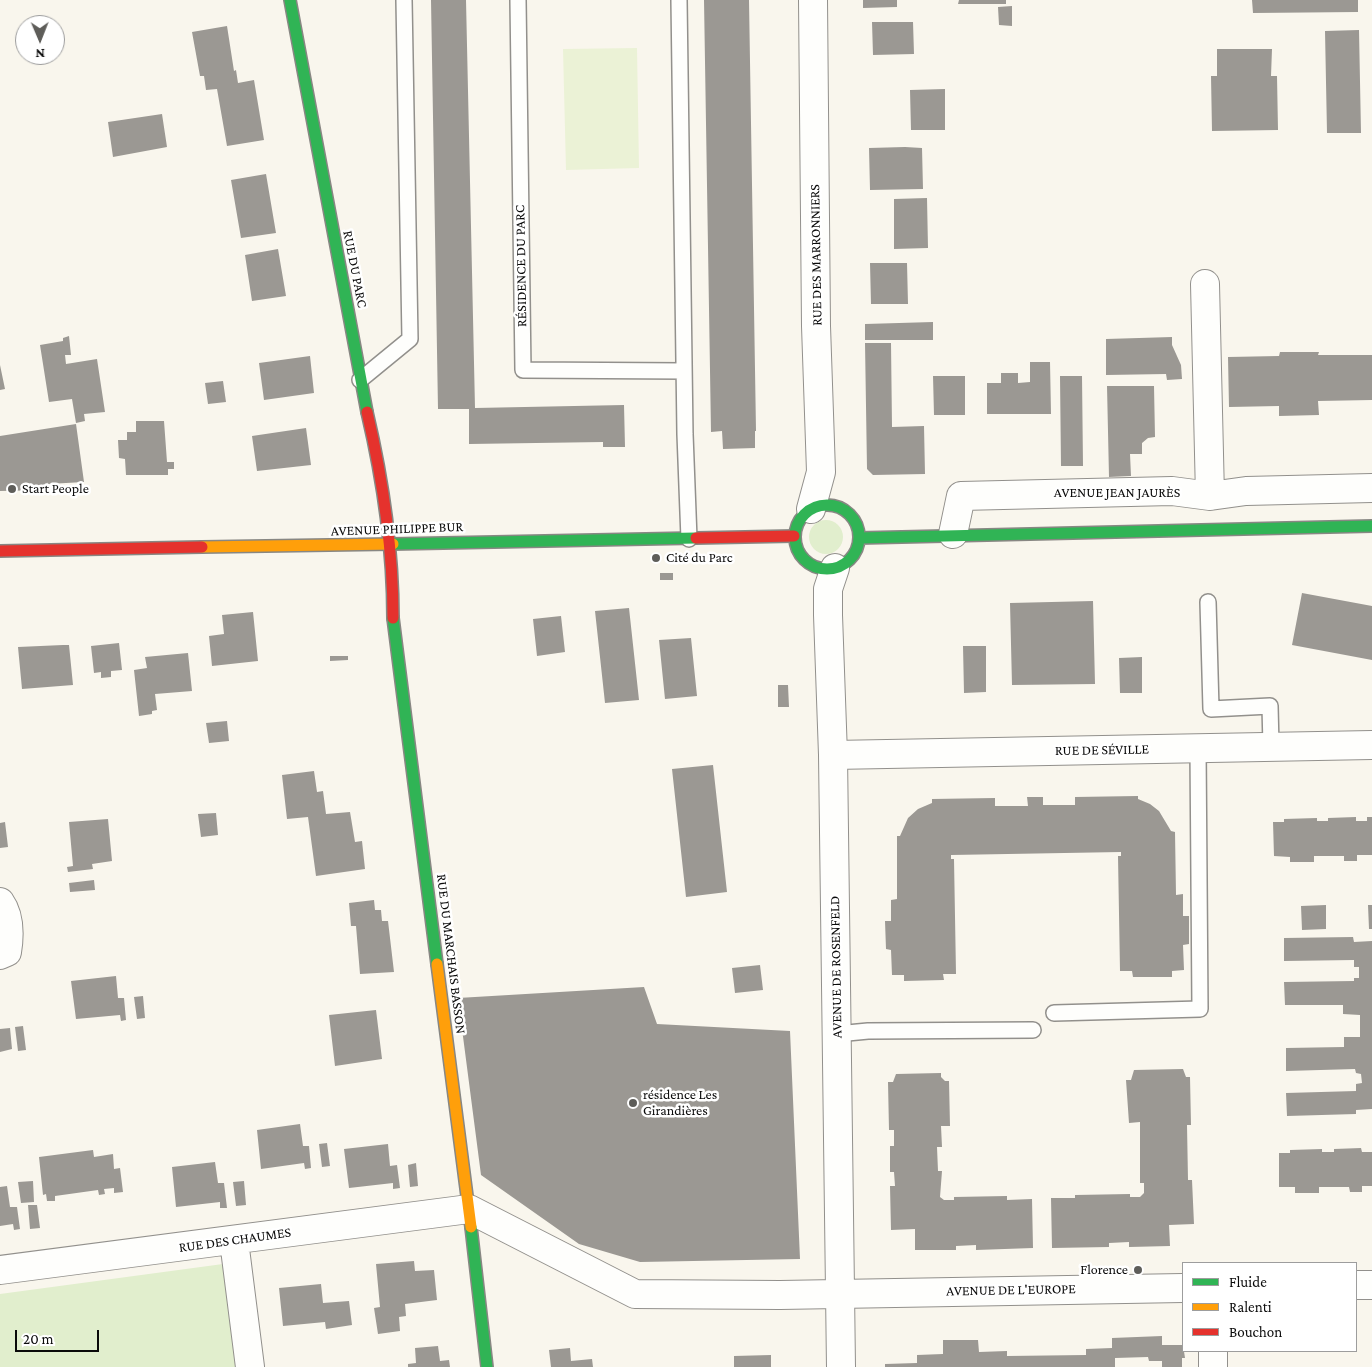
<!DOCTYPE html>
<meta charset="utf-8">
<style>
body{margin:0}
#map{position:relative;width:1372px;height:1367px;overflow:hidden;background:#f9f6ed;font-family:"Crimson Pro",serif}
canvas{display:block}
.legend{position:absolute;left:1182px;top:1262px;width:175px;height:90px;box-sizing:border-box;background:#fff;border:1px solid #9d9d9d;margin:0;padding:6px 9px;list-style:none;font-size:15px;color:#0a0a0a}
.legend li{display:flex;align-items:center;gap:10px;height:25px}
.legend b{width:25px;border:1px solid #9d9d9d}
.north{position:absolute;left:15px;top:15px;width:50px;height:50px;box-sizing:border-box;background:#fff;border:1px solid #9d9d9d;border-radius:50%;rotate:179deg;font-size:14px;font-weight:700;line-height:20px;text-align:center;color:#0a0a0a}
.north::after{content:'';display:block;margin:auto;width:18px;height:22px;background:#5e5d59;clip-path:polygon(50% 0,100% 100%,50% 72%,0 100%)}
.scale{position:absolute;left:15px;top:1330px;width:84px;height:22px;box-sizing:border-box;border:2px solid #0a0a0a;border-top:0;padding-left:6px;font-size:15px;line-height:18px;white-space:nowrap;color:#0a0a0a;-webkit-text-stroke:4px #fff;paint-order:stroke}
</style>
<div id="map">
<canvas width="1372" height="1367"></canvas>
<ul class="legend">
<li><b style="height:6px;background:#30b455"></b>Fluide</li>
<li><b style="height:6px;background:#ff9f0a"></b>Ralenti</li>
<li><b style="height:6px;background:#e5322d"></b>Bouchon</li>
</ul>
<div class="north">N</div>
<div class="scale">20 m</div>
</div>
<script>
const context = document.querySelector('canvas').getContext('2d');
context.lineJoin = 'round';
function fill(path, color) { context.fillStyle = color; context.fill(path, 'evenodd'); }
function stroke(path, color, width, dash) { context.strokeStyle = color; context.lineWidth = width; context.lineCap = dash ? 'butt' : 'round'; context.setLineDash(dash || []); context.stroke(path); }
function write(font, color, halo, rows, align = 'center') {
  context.font = font + ' "Crimson Pro",serif'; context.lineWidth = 5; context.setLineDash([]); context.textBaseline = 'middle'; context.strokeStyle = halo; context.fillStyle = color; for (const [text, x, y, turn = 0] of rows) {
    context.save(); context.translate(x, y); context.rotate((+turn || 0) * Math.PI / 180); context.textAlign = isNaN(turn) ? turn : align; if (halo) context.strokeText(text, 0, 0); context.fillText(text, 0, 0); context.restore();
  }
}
const green = new Path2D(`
 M809 537a17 17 0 1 1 34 0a17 17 0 1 1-34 0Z
 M223 1264 236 1367H0V1294Z`);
const pitch = new Path2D(`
 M637 48 639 168 566 170 563 49Z`);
const building = new Path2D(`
 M431 0H466L475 408 624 405 625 447H603V442L469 444V409H438Z
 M704 0H749L756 431H755V448L723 449 722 431 711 432Z
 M863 0H897V7L863 8Z
 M959 0H1006V4H958Z
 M1252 0H1358V12L1253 13Z
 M1012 6V26L999 25 998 7Z
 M872 22H913L914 54 873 55Z
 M227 26 234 71 236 70 238 83 254 80 264 140 227 146 217 89 206 90 204 76H200L192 32Z
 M1359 30 1361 133H1327L1325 31Z
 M1217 49H1272L1271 76H1277L1278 130 1212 131 1211 76H1217Z
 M945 89V130H911L910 90Z
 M162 114 167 147 113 157 108 122Z
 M905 147 922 148 923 189 870 190 869 148Z
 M266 174 276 233 241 238 231 180Z
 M927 198 928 248 894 249V199Z
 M278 249 286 296 252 301 245 255Z
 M870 263H907L908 304H871Z
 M933 322V340H865V324Z
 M69 336 71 355H65L66 364 97 359 105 412 84 414 85 421 76 423 72 399 49 402 40 345 63 341V338Z
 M1172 337V345L1181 365 1182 379 1167 380 1166 374 1106 375V339Z
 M865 343H891L892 427 924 426 925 474 873 475 867 469Z
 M1280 352H1319L1318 355H1372V400L1318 401 1319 415 1279 416V406L1229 407 1228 357 1279 356Z
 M310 356 314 393 264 400 259 363Z
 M1030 362H1050L1051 414H987V383H1001V373H1018V383L1030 382Z
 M0 365 5 389 0 390Z
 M933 376H965V415H934Z
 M1060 376H1082L1083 466H1061Z
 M223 381 226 402 208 404 205 383Z
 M1107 386H1154L1155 437 1148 438 1142 443V454H1130L1131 476 1109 477Z
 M136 421H164L167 462H174V469H168V475H126L125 459 119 458 118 440H127V432H136Z
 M76 424 84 482 48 484 47 482 49 490 0 491V436Z
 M306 428 311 465 257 471 252 436Z
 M660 573H673V580H660Z
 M1302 593 1372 606V660L1292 645Z
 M1093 601 1095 684 1012 685 1010 603Z
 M629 608 639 700 605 703 595 611Z
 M253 612 258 661 212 666 209 636 224 634 222 615Z
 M561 616 565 652 537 656 533 619Z
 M691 638 697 696 665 699 659 640Z
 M119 643 122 670 111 671V677L101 678V672L94 673 91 646Z
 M63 645H69L73 685 22 689 18 647Z
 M963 646H986V692L964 693Z
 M188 653 192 691 155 694 157 710 152 711V714L139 716 134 670 147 668 145 657Z
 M330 656H348V660L330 661Z
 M1142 657V693H1120L1119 658Z
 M778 685H788L789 707H778Z
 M227 721 229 741 209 743 206 723Z
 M713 765 727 892 686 897 672 769Z
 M314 771 317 792 323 791 326 814 350 812 355 842 362 841 365 869 316 876 308 817 287 819 282 775Z
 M1138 796V799L1150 804 1159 811 1171 831 1175 832 1176 895 1183 894V916H1189V944L1183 945 1184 970 1172 971V977H1133L1132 971H1120L1118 856H1121V852L951 855V859H954L956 974H943L944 980 904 981V975H892L891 950 886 949 885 921H891V900L897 899V836H900L908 818 918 809 932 803V799L995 798V806H1028L1027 797H1043V805H1075V797Z
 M216 813 218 835 201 837 198 814Z
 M1356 817V821H1367V817H1372V855H1357V861H1344V856H1314V862H1290V857L1274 856 1273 822H1284V819L1317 818V821H1328V818Z
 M108 819 112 861 92 864 93 869 68 872 67 867 73 866 69 822Z
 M5 822 8 847 0 848V823Z
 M94 880 95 890 70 892 69 883Z
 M374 900 375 910H381L382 921H388L394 972 360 974 356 926H351L349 903Z
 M1326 905V929L1302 930 1301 906Z
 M1368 905H1372V929H1369Z
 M1353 937 1354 942 1372 941V1109L1356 1110V1114L1287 1116 1286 1093 1356 1091V1084L1362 1083 1361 1074 1356 1073 1355 1069 1286 1071V1048L1344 1047V1037H1360V1015L1343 1014V1005H1285L1284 982 1354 981V978H1359V967H1354V960L1284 961V938Z
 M760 965 763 990 735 993 732 968Z
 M116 976 118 998H124L126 1020 121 1021 120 1015 76 1019 71 981Z
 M644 987 657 1024 790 1031 800 1259 640 1262 579 1244 481 1175 458 998Z
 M143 996 145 1018 137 1019 134 997Z
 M376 1010 382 1059 335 1066 329 1015Z
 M23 1026 26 1050 18 1051 15 1027Z
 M10 1028 12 1049 0 1052V1029Z
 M1183 1069 1186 1077H1190L1191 1125H1187L1188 1180H1192L1194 1224 1169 1225 1170 1246 1129 1247V1242L1109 1243V1247L1052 1248 1051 1198H1075V1195L1130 1194V1197H1140L1144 1193V1183H1140V1122L1129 1123 1126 1080H1131L1134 1070Z
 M941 1073V1077L945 1081H949L950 1126H941L942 1147H937L938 1171H942L940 1197 944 1200H954V1197L1007 1196V1200L1032 1199 1033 1248 976 1250V1245L956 1246V1250H915V1229L891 1230 890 1186H895L894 1172H890V1146H894V1130H889L888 1082H893L896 1074Z
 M300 1124 303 1146H309L311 1168 305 1169 304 1163 261 1169 257 1130Z
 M327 1143 330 1166 322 1167 319 1144Z
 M388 1144 390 1166 397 1165 400 1188 393 1189V1183L349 1188 344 1149Z
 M1361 1148 1362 1152H1372V1186H1362V1192H1350L1349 1187H1319V1193H1295V1187H1279V1153H1290V1150L1322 1149V1152H1334V1149Z
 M93 1150 94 1157 113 1154 114 1169 120 1168 123 1192 114 1193V1188L104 1189 105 1194 99 1195 98 1190 55 1196V1201H47L46 1194 43 1195 39 1157Z
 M215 1162 218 1183H224L227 1208H220V1202L176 1207 172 1167Z
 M416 1163 418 1186 410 1187 408 1165Z
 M33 1181 34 1202 21 1203 18 1182Z
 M244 1181 246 1205 236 1206 233 1182Z
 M7 1186 10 1207H17L20 1229 14 1230 13 1224 0 1226V1187Z
 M28 1205H37L40 1228 30 1229Z
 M414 1261 415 1271 434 1270 437 1300 405 1304 406 1316 399 1317 400 1331 378 1334 374 1308 380 1307 376 1264Z
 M321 1284 323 1303 349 1301 352 1325 326 1329 325 1322 283 1326 279 1288Z
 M1162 1336V1345H1183L1185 1358H1182V1367H1162V1361H1149L1148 1357 1115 1358V1367H885V1364L917 1363V1355L943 1354V1340H978L979 1352 1007 1351V1356L1086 1355V1349L1112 1348V1338Z
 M438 1346 440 1361 449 1360 450 1367H408V1364L416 1363 415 1348Z
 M570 1348 571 1361 592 1359 593 1367H551L549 1350Z
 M771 1355V1367H734V1356Z`);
const lane = new Path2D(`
 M518 0 523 370 684 371
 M679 0 685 434 689 539
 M360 380 410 339 404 0
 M1208 602 1211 709 1270 706 1271 746
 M1054 1013 1200 1009 1198 748
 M837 1034 868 1031 1033 1030`);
const street = new Path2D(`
 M1205 284 1210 496
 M811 509 821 472 816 326 813 0
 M953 534 961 496 1172 491 1210 496 1246 491 1372 488
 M835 568 828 589V615L833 755 841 1367
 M833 755 1372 745
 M0 902C10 916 10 934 7 952L0 955
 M234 1241 250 1367
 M0 1270 469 1209 635 1294 780 1295 1183 1288
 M1356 1285H1372
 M1213 1351V1367`);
const fast = new Path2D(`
 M290 0 367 412
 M795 537a32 32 0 1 1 64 0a32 32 0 1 1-64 0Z
 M859 538 1372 526
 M393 544 696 538
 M393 618 437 964
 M471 1227 487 1367`);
const slow = new Path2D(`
 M202 547 393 544
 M437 964 471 1227`);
const jam = new Path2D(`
 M367 412C383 480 393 549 393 618
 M696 538 794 536
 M0 551 202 547`);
const markers = [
 [12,489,5,"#5e5d59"],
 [656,558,5,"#5e5d59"],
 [633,1103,5,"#5e5d59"],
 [1138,1270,5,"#5e5d59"]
];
const streetNames = [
 ["RUE DES MARRONNIERS",816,255,-91],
 ["RÉSIDENCE DU PARC",521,266,-91],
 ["RUE DU PARC",355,269,79],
 ["AVENUE JEAN JAURÈS",1117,493],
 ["AVENUE PHILIPPE BUR",397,529,-2],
 ["RUE DE SÉVILLE",1102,750,-1],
 ["RUE DU MARCHAIS BASSON",451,954,83],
 ["AVENUE DE ROSENFELD",836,967,-91],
 ["RUE DES CHAUMES",235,1240,-8],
 ["AVENUE DE L'EUROPE",1011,1290,-1]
];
const poiNames = [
 ["Start People",22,489],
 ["Cité du Parc",666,558],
 ["résidence Les",643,1095],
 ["Girandières",643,1111],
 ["Florence",1128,1270,"right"]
];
fill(green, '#e1eecd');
fill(pitch, '#ebf2d6');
fill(building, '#9b9893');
stroke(lane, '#92908c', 18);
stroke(street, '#92908c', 30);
stroke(fast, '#888783', 14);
stroke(slow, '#888783', 14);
stroke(jam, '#888783', 14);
stroke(lane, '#fefefc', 15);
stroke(street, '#fefefc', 28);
stroke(fast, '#30b455', 11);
stroke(slow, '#ff9f0a', 11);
stroke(jam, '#e5322d', 11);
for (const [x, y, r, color] of markers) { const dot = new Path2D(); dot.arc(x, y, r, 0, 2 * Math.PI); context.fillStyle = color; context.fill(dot); stroke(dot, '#fff', 2); }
write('14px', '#0a0a0a', '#fff', streetNames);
write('14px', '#0a0a0a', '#fff', poiNames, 'left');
</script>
